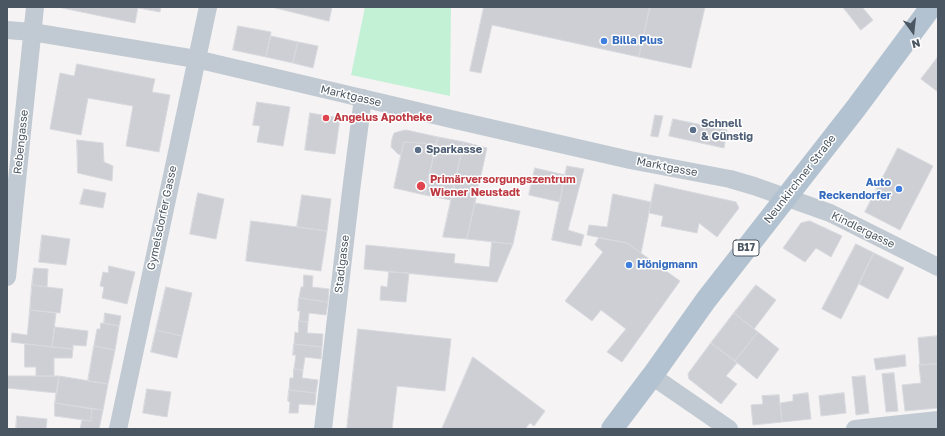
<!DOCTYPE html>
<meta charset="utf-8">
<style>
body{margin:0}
#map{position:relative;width:945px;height:436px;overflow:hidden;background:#f5f3f3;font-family:"Golos Text",sans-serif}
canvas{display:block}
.frame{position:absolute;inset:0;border:8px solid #4a5661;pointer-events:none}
.north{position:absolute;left:893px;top:12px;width:40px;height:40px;-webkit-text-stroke:3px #fff;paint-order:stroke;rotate:165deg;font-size:11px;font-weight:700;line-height:16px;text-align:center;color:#4a5661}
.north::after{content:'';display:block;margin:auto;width:14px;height:18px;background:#4a5661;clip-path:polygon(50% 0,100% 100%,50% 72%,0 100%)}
</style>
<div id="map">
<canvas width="945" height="436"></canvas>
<div class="frame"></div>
<div class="north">N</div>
</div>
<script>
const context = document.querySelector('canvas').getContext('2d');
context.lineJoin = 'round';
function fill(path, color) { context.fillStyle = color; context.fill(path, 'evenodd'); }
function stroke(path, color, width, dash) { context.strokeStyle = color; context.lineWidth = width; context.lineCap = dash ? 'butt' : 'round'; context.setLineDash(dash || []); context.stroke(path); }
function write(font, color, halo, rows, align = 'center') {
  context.font = font + ' "Golos Text",sans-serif'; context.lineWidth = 3; context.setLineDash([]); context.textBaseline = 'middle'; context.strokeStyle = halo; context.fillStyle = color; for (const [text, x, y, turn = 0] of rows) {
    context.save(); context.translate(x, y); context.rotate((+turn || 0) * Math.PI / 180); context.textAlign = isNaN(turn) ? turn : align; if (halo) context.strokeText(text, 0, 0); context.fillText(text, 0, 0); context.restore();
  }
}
const green = new Path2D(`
 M365 7H451L450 96 351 75Z`);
const building = new Path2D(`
 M62 7H138L135 23 62 8Z
 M138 7H161L160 12 138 8Z
 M272 7H332L329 21Z
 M484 7H650L639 57 492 25 481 73 470 71Z
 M650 7H705L691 68 639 57Z
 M843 7H862L873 20 861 30Z
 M238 26 271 32 266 57 233 50Z
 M271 36 298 42 293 63 266 57Z
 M298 42 318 46 313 68 293 63Z
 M938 57V92L921 79Z
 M77 64 155 79 152 92 170 95 159 152 126 146 133 106 88 98 81 135 50 129 60 73 74 76Z
 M257 102 290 107 283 146 257 142 260 126 253 125Z
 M310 113 340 118 335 154 305 150Z
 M655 115 663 116 658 137 651 136Z
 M673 119 727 130 724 148 669 136Z
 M406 130 438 137 436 144 404 142 401 155 398 154 391 147 392 139 394 133 401 131Z
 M438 137 464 142 451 200 425 195Z
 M77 140 103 143 104 162 113 166 112 181 78 173Z
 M404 142 436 144 425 195 394 188Z
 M464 142 487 148 467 239 443 237Z
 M898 148 933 166 900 230 865 212Z
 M567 166 584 169 568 230 584 235 581 246 552 240Z
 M535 168 565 175 560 202 529 195Z
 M655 184 736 202 739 208 717 237 699 223 697 233 661 226 663 216 649 213Z
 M84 189 106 193 103 208 80 204Z
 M198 193 224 199 216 239 190 234Z
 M613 194 651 202 641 253 627 243 587 235 589 225 607 227Z
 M302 195 331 199 327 231 297 227Z
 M475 203 520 211 513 244 467 239Z
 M251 221 327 231 321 271 246 261Z
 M810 221 842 236 831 257 816 248 805 262 783 248 801 223Z
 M42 235 70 239 66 265 39 262Z
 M599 238 627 243 680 281 622 362 607 352 626 329 601 310 592 321 565 301 603 252 595 245Z
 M492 242 513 244 497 282 364 269 366 245 455 254 454 263 489 267Z
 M856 244 874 253 841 319 822 309Z
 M874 253 904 268 888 299 859 284Z
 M109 266 135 272 127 304 102 298 104 287 100 286 103 272 108 273Z
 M34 268 48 269 47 287 32 285Z
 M389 272 409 273 406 302 380 300 381 286 387 287Z
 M304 275 313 276 312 287 329 289 328 302 299 298 301 287H303Z
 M32 285 63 289 60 313 30 310Z
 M756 285 776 300 754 329 734 313Z
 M166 287 192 293 182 336 156 330Z
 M299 298 328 302 326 315 309 313 308 322 299 321 300 311H298Z
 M30 310 56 313 52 347 11 342 12 333 27 335Z
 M105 313 121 316 119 326 104 323Z
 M734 313 758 332 735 361 711 343Z
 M299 321 308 322 307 333 323 334 322 347 294 344 295 332 298 333Z
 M101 323 119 326 115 350 94 346 97 329H100Z
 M55 327 88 331 86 346 73 345V349L52 347Z
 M358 329 451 339 445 391 397 386 392 429H347Z
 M156 330 182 336 177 358 151 352Z
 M758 332 779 349 757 379 735 361Z
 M938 336V364L920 365 918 338Z
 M711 343 737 363 726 376 737 384 721 404 689 379 688 374Z
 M25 344 73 349 72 358H54V376H36V367H25Z
 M294 344 322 347 321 359 305 357 303 370 294 369 296 355H293Z
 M94 346 115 350 108 384 88 381Z
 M905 355 906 366 876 370 874 359Z
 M473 357 545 411 534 426 530 423 525 429H442Z
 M938 364V408L905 411 902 385 921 383 919 365Z
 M294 369 303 370 302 378 318 380 316 393 289 390 290 378H293Z
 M894 373 898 411 886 412 882 374Z
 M7 376H59L57 393 7 388Z
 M59 376 108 384 103 410 55 403Z
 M865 376 869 413 856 415 852 377Z
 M147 389 171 392 167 417 143 413Z
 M289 390 316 393 315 405 299 404 298 413H289L290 402 288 401Z
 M808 393 811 419 782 422 780 403 793 401V395Z
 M844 393 846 413 821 416 819 396Z
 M779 395 782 422 753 425 751 405 763 404 762 396Z
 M55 403 92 409 91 421 55 416Z
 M92 409 103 410 99 429H80L82 420 91 421Z
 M17 416 47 419 46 429H16Z`);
const minor = new Path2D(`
 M7 30 32 32 196 59 451 119 630 160 730 179 754 186 830 213 938 267
 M7 277 35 7
 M652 376 729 429
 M118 429 208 7
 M323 429 351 191 363 98
 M855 429 938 420`);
const primary = new Path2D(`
 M612 429 652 376 706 300 856 108 931 7`);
const markers = [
 [604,41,4,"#3f7fe0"],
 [326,118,4,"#e0444e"],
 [693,130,4,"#5c6f8a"],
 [418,150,4,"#5c6f8a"],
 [421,186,5,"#e0444e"],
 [899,189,4,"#3f7fe0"],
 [629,265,4,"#3f7fe0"]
];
const shields = [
 [746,248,26]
];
const shieldNames = [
 ["B17",746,248]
];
const shopNames = [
 ["Billa Plus",612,41],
 ["Auto",891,183,"right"],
 ["Reckendorfer",891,196,"right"],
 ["Hönigmann",637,265]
];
const streetNames = [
 ["Marktgasse",351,96,13],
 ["Rebengasse",21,142,-84],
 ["Marktgasse",667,167,11],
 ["Neunkirchner Straße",800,179,-52],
 ["Gymelsdorfer Gasse",162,218,-78],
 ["Kindlergasse",863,230,26],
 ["Stadlgasse",342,264,-83]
];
const healthNames = [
 ["Angelus Apotheke",334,118],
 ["Primärversorgungszentrum",430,180],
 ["Wiener Neustadt",430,193]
];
const serviceNames = [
 ["Schnell",701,124],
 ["& Günstig",701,137],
 ["Sparkasse",426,150]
];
fill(green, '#c3f1d5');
fill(building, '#cdcfd5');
stroke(building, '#d7d9de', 1);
stroke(minor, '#c1cad2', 18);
stroke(primary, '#b3c2d1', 22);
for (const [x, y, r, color] of markers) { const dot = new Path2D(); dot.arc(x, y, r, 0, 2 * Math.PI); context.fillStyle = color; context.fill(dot); stroke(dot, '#fff', 1.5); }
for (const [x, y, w] of shields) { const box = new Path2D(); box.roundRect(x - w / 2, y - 8, w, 16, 3); context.fillStyle = '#fff'; context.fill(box); stroke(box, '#4a5661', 1); }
write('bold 10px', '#4a5661', null, shieldNames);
write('bold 11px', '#366cbe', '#fff', shopNames, 'left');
write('11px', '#4a5661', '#fff', streetNames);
write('bold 11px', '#be3a42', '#fff', healthNames, 'left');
write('bold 11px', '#4e5e75', '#fff', serviceNames, 'left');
</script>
